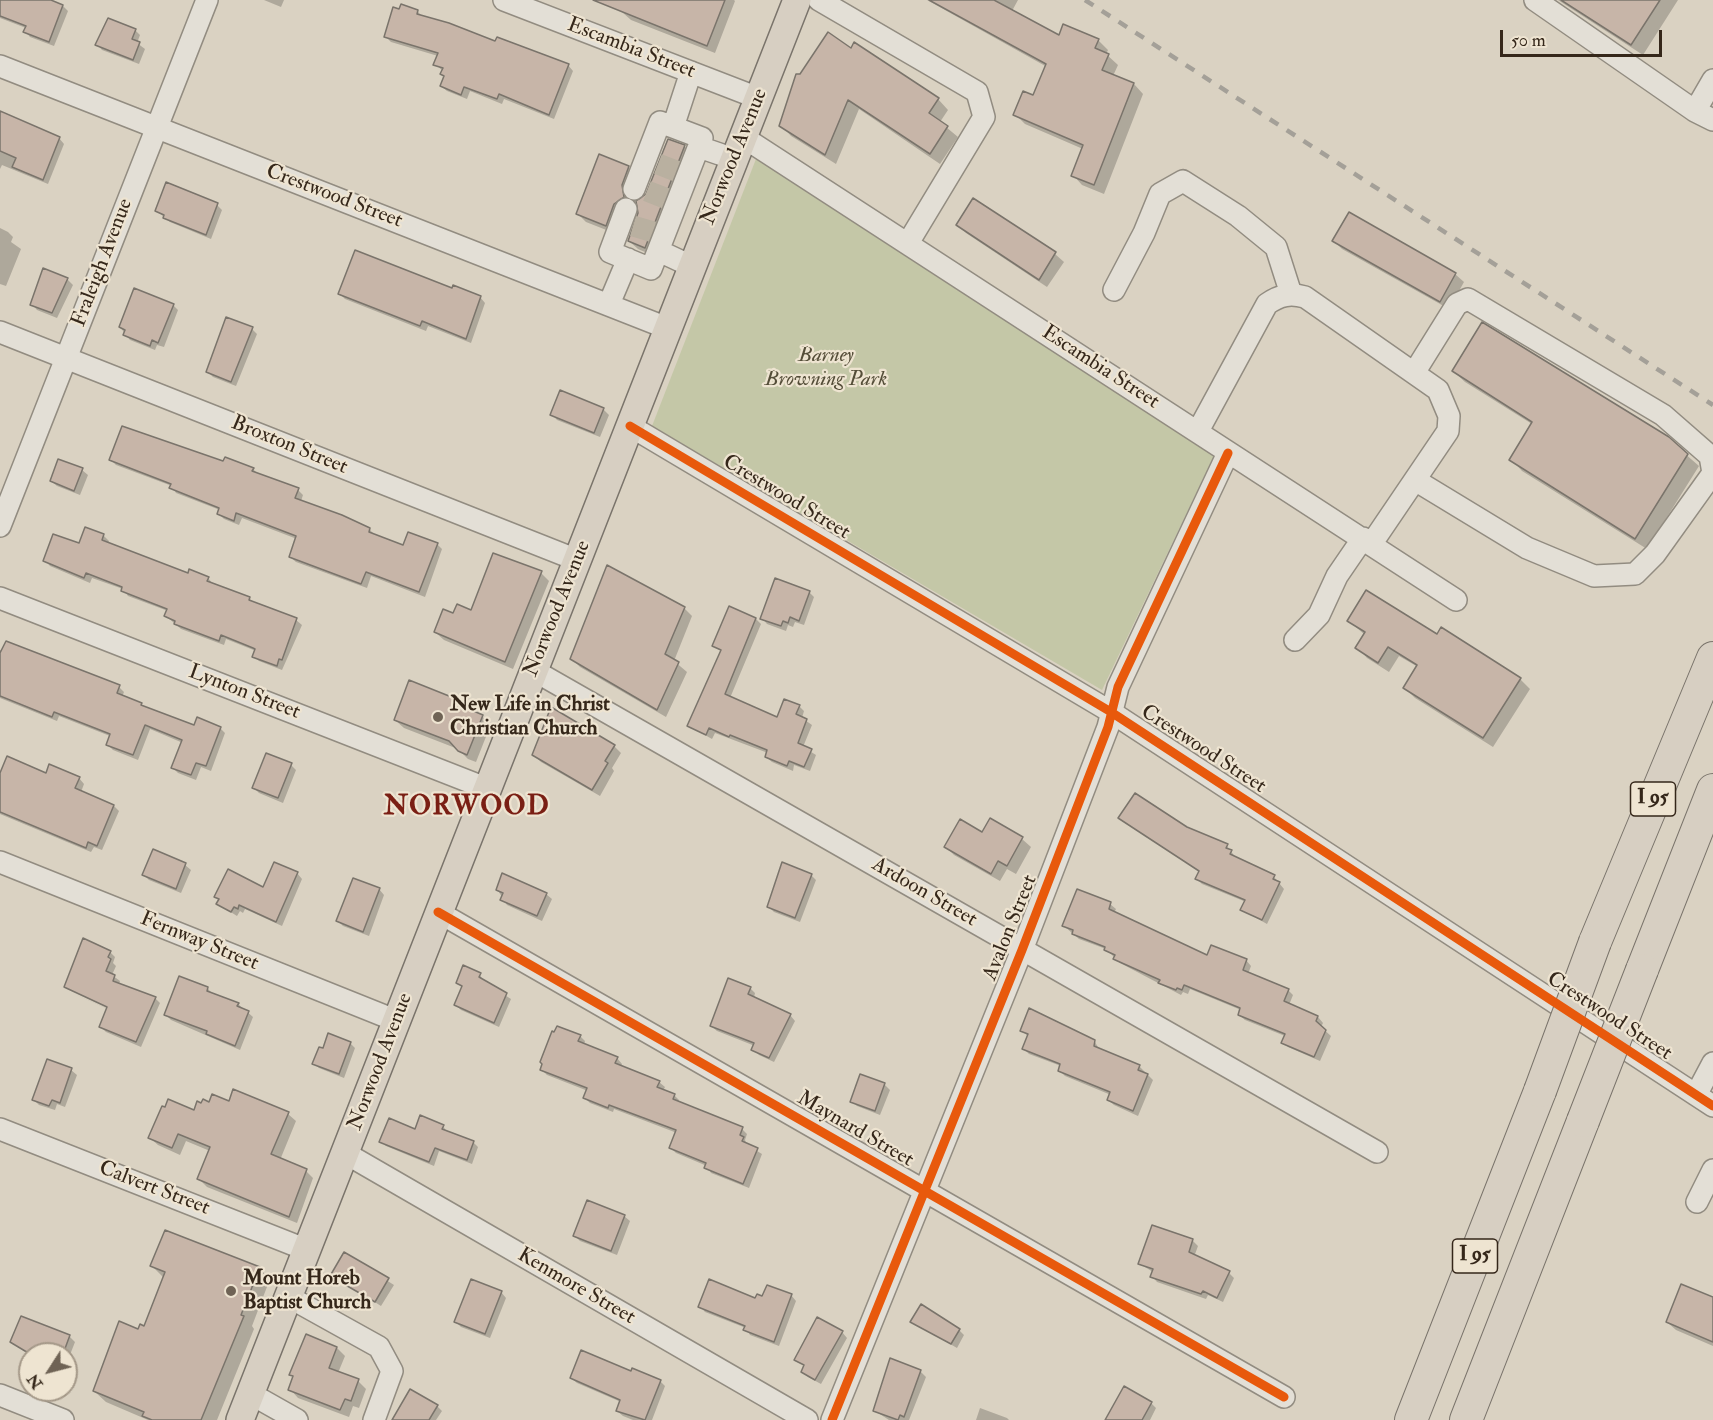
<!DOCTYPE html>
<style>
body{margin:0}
#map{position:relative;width:1713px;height:1420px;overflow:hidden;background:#dad2c2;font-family:"IM FELL Double Pica",serif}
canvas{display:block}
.north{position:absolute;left:18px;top:1342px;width:60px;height:60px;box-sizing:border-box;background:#eee4d1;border:2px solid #a49888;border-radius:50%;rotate:234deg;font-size:16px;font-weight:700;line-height:24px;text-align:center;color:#35271a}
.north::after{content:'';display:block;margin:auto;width:21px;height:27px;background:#6f6355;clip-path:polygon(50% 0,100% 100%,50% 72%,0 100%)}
.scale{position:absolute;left:1500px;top:30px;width:162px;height:27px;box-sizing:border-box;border:3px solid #35271a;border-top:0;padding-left:8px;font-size:18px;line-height:21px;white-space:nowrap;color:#35271a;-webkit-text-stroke:4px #eee4d1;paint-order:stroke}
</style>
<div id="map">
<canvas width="1713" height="1420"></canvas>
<div class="north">N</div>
<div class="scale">50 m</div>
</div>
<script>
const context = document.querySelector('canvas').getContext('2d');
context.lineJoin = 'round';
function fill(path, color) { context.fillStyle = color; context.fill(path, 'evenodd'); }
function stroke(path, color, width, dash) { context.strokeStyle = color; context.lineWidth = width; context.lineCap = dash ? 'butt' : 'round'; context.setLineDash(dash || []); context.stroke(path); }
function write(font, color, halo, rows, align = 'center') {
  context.font = font + ' "IM FELL Double Pica",serif'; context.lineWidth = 4.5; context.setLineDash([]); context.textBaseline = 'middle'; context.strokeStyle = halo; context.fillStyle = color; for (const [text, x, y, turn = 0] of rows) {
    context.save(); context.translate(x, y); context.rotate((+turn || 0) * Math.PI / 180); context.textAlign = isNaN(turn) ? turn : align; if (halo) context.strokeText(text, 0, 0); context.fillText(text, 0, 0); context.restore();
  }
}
const green = new Path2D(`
 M756 159 1214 456 1102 690 652 426Z`);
const shadow = new Path2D(`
 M0 0H47L63 6 68 11 54 46 30 37 25 31 26 28 0 18Z
 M264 0H284L281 7Z
 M627 0H734L735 1 715 53 631 20 622 12Z
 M927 0H1018L1012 11 1060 37 1098 40 1108 50 1106 54 1118 65 1113 76 1134 84 1143 94 1104 194 1082 185 1073 175 1083 149 1025 124 1015 114 1034 97 1047 67Z
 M1558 0H1678L1643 55Z
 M417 11 423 17 568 65 573 71 554 119 504 99 502 104 470 91 467 99 447 91 441 86 445 77 443 71 435 64 438 56 391 42 386 37Z
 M135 30 140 35 137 43 145 49 139 64 102 50 97 44Z
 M851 50 938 99 948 110 940 122 958 137 940 164 859 109 836 164 791 136 781 125Z
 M0 111 59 138 64 144 48 184 2 165 0 169Z
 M669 141 685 147 693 155 654 256 638 249 629 241Z
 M628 168 637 176 630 194 631 205 614 233 586 222 577 213Z
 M974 200 1055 254 1064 262 1047 287 966 233 958 225Z
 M217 205 222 210 211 239 170 222 157 211Z
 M1349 214 1455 274 1464 282 1449 309 1342 249 1334 241Z
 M0 228 8 232 13 237 11 242 21 249 6 286 0 284Z
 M43 270 67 279 73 285 57 318 37 310 32 304Z
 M453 290 480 297 485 303 471 343 428 326 426 331 345 299 340 294Z
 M173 305 178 310 164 347 157 345 155 350 130 340 120 327Z
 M252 329 257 334 236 386 213 377 208 372Z
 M1453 371 1668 439 1699 466 1647 549 1522 471 1511 459 1532 424 1465 382Z
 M603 409 609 415 600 437 557 420 552 414Z
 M111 460 224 463 253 469 258 474 298 490 303 495 301 501 369 529 375 535 404 547 437 544 442 549 425 597 371 576 367 588 296 562 290 557 297 539 242 518 239 525 224 519 219 514 220 510 176 493 172 486 116 465Z
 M82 470 88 475 80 495 57 486 51 481Z
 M86 529 104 536 109 541 108 544 189 575 208 578 213 584 249 598 255 604 296 620 302 625 282 670 259 661 254 656 256 651 226 639 224 645 181 629 166 616 168 611 128 596 123 589 92 578 90 583 50 566 45 560 79 545Z
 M541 573 549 581 513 669 444 640 435 632 454 615 472 612Z
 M809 592 814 597 804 625 795 622 793 627 788 625 786 631 767 624 762 618Z
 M684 608 692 616 674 661 687 672 666 717 580 667 572 659Z
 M756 619 761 624 730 698 778 719 799 706 804 711 802 718 812 725 803 747 816 755 810 771 794 765 793 771 772 762 766 757 768 753 715 733 712 739 689 726 722 652 714 646Z
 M1349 621 1437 636 1520 679 1530 689 1493 747 1415 698 1405 688 1418 667 1399 656 1389 672 1367 658 1357 647 1365 635Z
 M0 650 119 687 124 692 122 697 145 708 195 726 220 728 225 733 211 771 201 767 196 780 178 773 173 768 183 743 150 729 138 760 113 750 107 744 110 736 59 716 57 721 0 698Z
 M468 705 491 724 476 762 468 759 458 749 404 728 395 720Z
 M614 746 621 753 612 768 614 771 600 796 541 762 534 755Z
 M291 765 296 770 283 803 259 793 254 788Z
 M47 775 79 778 84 784 81 792 114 806 119 811 102 850 94 847 91 852 0 814V777Z
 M1120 818 1186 828 1227 846 1236 858 1274 877 1284 889 1267 924 1242 910 1246 902 1202 884 1197 879 1200 872Z
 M990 820 1022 839 1031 847 1016 874 1007 869 1000 881 954 855 946 847 983 834Z
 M185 865 191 870 181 893 149 880 144 875Z
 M297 873 302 879 282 926 245 909 243 913 240 911 237 916 218 904 220 900 216 897 264 889Z
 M811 875 816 880 800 922 774 912 769 907Z
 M379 889 384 895 369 936 343 926 338 921Z
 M497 889 546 894 552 899 542 921 507 905Z
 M1110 904 1116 909 1114 913 1208 957 1246 960 1251 966 1248 974 1288 990 1293 995 1289 1005 1318 1017 1323 1023 1321 1027 1331 1036 1320 1061 1288 1047 1283 1042 1285 1036 1245 1020 1239 1015 1241 1010 1190 989 1188 994 1183 992 1181 995 1120 963 1106 949 1079 939 1064 926Z
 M110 952 115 957 113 963 116 966 112 975 120 981 119 984 155 998 160 1003 141 1047 106 1032 101 1027 108 1009 70 992 113 1011 114 1009 65 987Z
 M480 975 484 982 511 999 499 1027 461 1010 456 1005 463 988 458 983Z
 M750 988 755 993 754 998 790 1015 795 1021 774 1062 759 1055 753 1049 755 1046 717 1031 711 1026Z
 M208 989 213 994 238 1004 253 1017 240 1050 171 1020 166 1015Z
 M1022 1031 1095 1042 1099 1049 1139 1066 1153 1080 1138 1116 1114 1105 1108 1100 1111 1095 1065 1076 1059 1070 1061 1066 1029 1054 1024 1049 1029 1037Z
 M580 1036 585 1041 584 1045 617 1058 622 1064 621 1067 659 1082 665 1087 663 1091 674 1095 679 1100 678 1103 742 1129 747 1134 745 1140 747 1145 762 1154 749 1188 711 1173 707 1166 676 1153 671 1148 677 1133 614 1109 613 1112 590 1103 585 1098 588 1091 547 1075 542 1070Z
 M350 1043 355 1048 344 1078 319 1068 314 1063 324 1050Z
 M48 1061 71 1070 77 1075 65 1107 57 1104 55 1110 39 1105 34 1100Z
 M884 1084 890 1090 880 1115 857 1106 852 1101Z
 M229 1103 288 1114 296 1121 280 1160 306 1171 313 1178 297 1223 207 1187 199 1179 210 1151 186 1141 180 1155 158 1145 150 1138 210 1104Z
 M443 1126 447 1132 473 1142 478 1147 472 1164 439 1151 434 1166 386 1146 381 1141Z
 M624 1216 630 1221 617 1255 580 1241 575 1236Z
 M1153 1227 1193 1241 1198 1246 1194 1257 1229 1273 1234 1278 1223 1302 1208 1295 1206 1299 1157 1282 1152 1276 1153 1272 1140 1264Z
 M345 1254 394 1285 381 1306 332 1275Z
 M152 1266 259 1268 270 1279 252 1326 254 1329 217 1420H148L106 1402 94 1391 138 1331 145 1328 163 1277Z
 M501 1292 506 1298 490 1338 461 1327 456 1322Z
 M791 1295 796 1301 779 1346 750 1335 746 1328 705 1312 700 1306Z
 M1713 1299V1346L1676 1330 1667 1322Z
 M22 1317 70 1337 75 1342 66 1365V1354L30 1355 12 1342Z
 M912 1322 959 1330 964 1335 957 1348Z
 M842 1332 847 1338 821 1384 808 1377 802 1372 805 1367 796 1359Z
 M337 1348 345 1356 338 1373 358 1381 366 1389 359 1408 353 1406 349 1417 298 1398 290 1389 294 1377 291 1374Z
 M891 1360 920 1371 926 1377 909 1420H889L875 1411Z
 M632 1373 660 1381 665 1386 652 1420H633L623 1416 617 1411 621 1402 577 1383 571 1378Z
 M1151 1403 1156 1408 1150 1420H1107Z
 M437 1406 442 1411 436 1420H395Z
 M980 1408 1007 1418 1009 1420H976Z`);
const building = new Path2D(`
 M0 0H51L63 5 49 42 23 32 26 26 0 16Z
 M593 0H725L707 46Z
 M929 0H994L1059 35 1063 24 1099 39 1095 48 1109 54 1102 70 1134 83 1094 185 1071 176 1083 145 1013 115 1023 91 1033 95 1046 64Z
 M1561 0H1660L1631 45Z
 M401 4 418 10 417 14 449 23 495 41 497 37 569 64 549 115 499 94 497 99 464 87 461 95 440 86 444 76 440 74 443 68 433 65 438 53 384 37 393 7 399 9Z
 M108 18 136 29 132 39 140 42 133 60 95 45Z
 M828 32 851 48 854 42 939 98 929 113 948 126 930 154 848 100 825 155 779 126 796 74H800Z
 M0 111 60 137 43 180 12 167 16 158 0 151Z
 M668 139 685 145 645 248 628 241 638 213 636 201 646 194Z
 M599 154 629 166 622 185 624 197 614 204 606 226 576 214Z
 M166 182 218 203 206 235 163 218 164 215 155 211Z
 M973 198 1056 252 1039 280 956 225Z
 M1349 212 1456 273 1440 302 1332 241Z
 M355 250 452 288 453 285 481 296 466 339 422 321 420 326 338 294Z
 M43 268 68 278 52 313 30 305Z
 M134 288 174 304 158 343 152 340 150 346 123 335 125 330 119 327Z
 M226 317 253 327 231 382 206 372Z
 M1482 322 1669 437 1688 454 1635 539 1509 460 1532 422 1452 371Z
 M560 390 604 408 594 433 550 415Z
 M122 426 223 461 225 457 254 468 252 471 299 488 295 498 342 515 370 528 369 532 403 545 408 532 438 543 419 592 366 572 361 584 289 557 296 536 236 513 234 521 217 514 219 508 169 488 171 484 109 460Z
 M58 459 83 468 74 491 50 481Z
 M85 527 104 534 102 540 188 573 189 569 209 577 207 581 250 597 249 600 297 618 282 660 279 659 277 666 252 657 255 649 253 648 221 635 219 641 174 624 175 621 164 616 167 609 121 591 122 587 86 573 84 578 43 561 53 534 79 543Z
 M493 553 542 571 505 662 434 632 443 609 453 613 457 604 471 610Z
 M607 565 685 607 665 654 679 662 657 710 570 659Z
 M775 578 810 591 799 621 790 617 788 623 783 621 781 626 760 619Z
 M1366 590 1437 634 1441 627 1521 678 1483 738 1403 688 1417 665 1388 647 1378 663 1355 648 1365 632 1347 621Z
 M729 606 756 618 725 694 777 717 784 699 800 705 796 714 807 719 798 743 812 749 804 767 789 761 787 766 765 757 767 750 730 735 729 737 709 728 706 735 687 726 721 650 712 646Z
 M6 641 120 685 117 693 142 703 141 705 194 725 197 717 221 727 206 766 196 763 191 775 171 768 182 740 145 725 133 755 106 745 110 734 54 712 52 717 0 696V653Z
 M409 680 469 704 466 708 483 715 467 755 458 751 449 741 394 720Z
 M551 707 615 745 605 761 608 763 592 790 532 755Z
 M266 753 292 763 278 798 252 788Z
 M7 756 46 773 49 764 80 777 75 788 114 805 97 846 88 842 86 848 0 812V773Z
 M1135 793 1187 827 1228 844 1226 848 1232 850 1230 854 1275 875 1273 879 1280 882 1262 920 1240 910 1245 900 1195 879 1199 871 1118 818Z
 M990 818 1023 837 1007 866 998 861 991 874 944 847 960 819 982 832Z
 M153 849 186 863 176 889 142 875Z
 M274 862 298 872 276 922 239 905 238 909 234 907 231 912 216 904 219 899 214 897 228 869 263 887Z
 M782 862 812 874 795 918 767 907Z
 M502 873 547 893 537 916 500 900 503 893 496 890Z
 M353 878 380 888 363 932 336 921Z
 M1077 889 1111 902 1109 909 1207 955 1211 945 1247 959 1243 970 1289 989 1284 1001 1318 1016 1316 1021 1326 1030 1314 1057 1281 1043 1285 1034 1238 1015 1240 1008 1184 985 1182 990 1177 988 1176 990 1158 983 1160 980 1113 959 1115 955 1104 950 1105 947 1072 934 1073 930 1062 926Z
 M83 938 111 951 108 957 111 959 106 971 115 975 113 981 156 997 136 1042 99 1027 107 1007 64 987Z
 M463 965 481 973 479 977 507 993 494 1023 454 1005 462 986 456 983Z
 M179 976 208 987 207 991 239 1003 237 1006 249 1011 235 1046 206 1034 207 1031 164 1015Z
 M728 978 751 987 748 994 791 1014 769 1058 751 1050 754 1043 710 1026Z
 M1029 1008 1095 1040 1094 1046 1140 1065 1138 1070 1148 1074 1133 1111 1107 1100 1110 1092 1058 1071 1060 1064 1022 1049 1028 1034 1020 1031Z
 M557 1026 581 1035 578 1041 618 1057 615 1063 660 1081 657 1087 675 1094 673 1099 743 1127 740 1135 744 1137 742 1141 758 1148 743 1184 704 1168 706 1163 669 1148 676 1130 609 1105 608 1108 583 1098 587 1088 540 1070 542 1064 540 1062 552 1031 554 1032Z
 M328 1033 351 1042 339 1074 312 1064 319 1047 323 1048Z
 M47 1059 72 1068 60 1103 52 1100 49 1106 32 1100Z
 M860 1074 885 1083 875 1111 850 1102Z
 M233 1089 289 1112 271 1154 307 1169 289 1217 197 1179 210 1147 178 1134 172 1148 148 1138 162 1106 165 1107 168 1099 194 1110 197 1101 201 1103 203 1099 209 1102 212 1094 229 1101Z
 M420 1115 444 1125 442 1129 474 1141 467 1160 435 1148 429 1162 379 1142 389 1118 415 1129Z
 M587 1200 625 1215 611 1251 573 1236Z
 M1152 1225 1193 1239 1189 1252 1230 1271 1217 1298 1203 1291 1201 1294 1150 1277 1153 1269 1138 1264Z
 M165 1230 260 1267 241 1315 244 1316 201 1420H152L142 1416 144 1412 93 1391 119 1321 138 1329 140 1324 144 1326 165 1272 150 1266Z
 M344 1252 389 1278 375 1302 330 1276Z
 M471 1279 502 1291 485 1334 454 1322Z
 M709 1279 755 1298 757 1294 762 1296 767 1285 792 1294 774 1342 743 1330 745 1326 698 1307Z
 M1681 1284 1713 1297V1342L1666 1322Z
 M921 1304 960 1329 951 1344 910 1322Z
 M21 1316 70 1335 63 1354H30L10 1342Z
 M817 1317 843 1331 815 1380 801 1372 804 1365 794 1360Z
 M306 1334 337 1347 329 1368 359 1379 351 1401 345 1399 340 1410 288 1390 293 1376 289 1375Z
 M581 1350 631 1371 632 1368 661 1380 645 1420 616 1411 620 1400 570 1378Z
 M890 1358 921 1370 904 1417 900 1415 898 1420 873 1411Z
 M1124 1386 1152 1402 1142 1420H1105Z
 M410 1389 438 1405 429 1420H392Z`);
const minorTunnel = new Path2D(`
 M658 164 681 173
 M647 191 670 200
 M633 226 657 233`);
const minor = new Path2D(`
 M504 0 758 98
 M819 0 977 92 984 117 908 243
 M1535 0 1695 111 1713 80
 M0 66 667 328
 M1695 111 1713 120
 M743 137 1456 600
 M699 147 734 159
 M634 189 660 122 673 127
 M626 209 610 252 651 269 702 138 673 127 691 72
 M659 251 691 266
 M1114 290 1144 233 1160 194 1183 181 1238 216 1276 247 1291 294
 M609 304 628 259
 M0 332 577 560
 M1414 373 1457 304 1468 299 1663 415 1710 456 1713 473 1655 554 1635 574 1594 576 1527 548 1415 480
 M630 426 1111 712 1713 1106
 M1198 431 1267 304C1280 295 1290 293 1305 297L1438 390 1449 416 1448 431 1372 543
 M0 526 207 0
 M0 598 488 789
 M1295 640 1319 615 1337 576 1363 538
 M533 670 1377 1152
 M0 862 397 1021
 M438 912 1284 1397
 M1696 1095 1713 1063
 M0 1129 307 1250
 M345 1153 807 1420
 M1697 1202 1713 1170
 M289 1297 379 1347 392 1371 374 1420
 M251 1394 297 1420
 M0 1395 63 1420
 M832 1420 1022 950 1108 727 1118 687 1228 453`);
const major = new Path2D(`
 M240 1420 797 0`);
const highway = new Path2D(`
 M1595 942 1713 658
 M1642 970 1713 790
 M1411 1420 1540 1091
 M1466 1420 1583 1121`);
const rail = new Path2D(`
 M1085 0 1713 405`);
const highwayBridge = new Path2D(`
 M1540 1091 1595 942
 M1583 1121 1642 970`);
const cycleway = new Path2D(`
 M630 426 1111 712 1713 1106
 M438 912 1284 1397
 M832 1420 1022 950 1108 727 1118 687 1228 453`);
const markers = [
 [438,717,6,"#6f6355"],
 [231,1291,6,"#6f6355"]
];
const shields = [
 [1653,799,45],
 [1475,1256,45]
];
const shieldNames = [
 ["I 95",1653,799],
 ["I 95",1475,1256]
];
const streetNames = [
 ["Escambia Street",631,49,21],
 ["Norwood Avenue",735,157,-68],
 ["Crestwood Street",334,197,21],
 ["Fraleigh Avenue",103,263,-69],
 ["Escambia Street",1100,368,33],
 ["Broxton Street",289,446,22],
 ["Crestwood Street",786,498,31],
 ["Norwood Avenue",558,609,-68],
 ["Lynton Street",244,693,21],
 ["Crestwood Street",1203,750,33],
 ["Ardoon Street",924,893,30],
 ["Avalon Street",1011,928,-68],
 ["Fernway Street",199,942,22],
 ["Crestwood Street",1609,1017,33],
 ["Norwood Avenue",381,1062,-69],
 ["Maynard Street",855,1130,30],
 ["Calvert Street",154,1189,21],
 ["Kenmore Street",576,1287,30]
];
const parkNames = [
 ["Barney",826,356],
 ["Browning Park",826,380]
];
const poiNames = [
 ["New Life in Christ",450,705],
 ["Christian Church",450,729],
 ["Mount Horeb",243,1279],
 ["Baptist Church",243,1303]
];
const districtNames = [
 ["NORWOOD",467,808]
];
fill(green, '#c4c7a7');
fill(shadow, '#0003');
fill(building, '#c7b5a8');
stroke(building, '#7a746b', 1.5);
stroke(minorTunnel, '#b9b0a0', 21, [21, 10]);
stroke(minor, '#928c81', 24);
stroke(major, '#7a746b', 30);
stroke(highway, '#7a746b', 34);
stroke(minor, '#e3dfd6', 21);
stroke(major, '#d7cfc2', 27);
stroke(highway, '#d7cfc2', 32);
stroke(rail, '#a4a098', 4.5, [10, 10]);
stroke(highwayBridge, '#7a746b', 34, []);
stroke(highwayBridge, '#d7cfc2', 32);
stroke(cycleway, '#e8590c', 9);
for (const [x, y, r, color] of markers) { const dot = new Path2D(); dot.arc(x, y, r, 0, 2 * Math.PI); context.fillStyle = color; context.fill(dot); stroke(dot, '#eee4d1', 2); }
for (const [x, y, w] of shields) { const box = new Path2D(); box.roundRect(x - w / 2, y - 17, w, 34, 4.5); context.fillStyle = '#eee4d1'; context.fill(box); stroke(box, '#35271a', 1.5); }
write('bold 20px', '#35271a', null, shieldNames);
write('21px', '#35271a', '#eee4d1', streetNames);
write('italic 21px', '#544d38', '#eee4d1', parkNames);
write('bold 21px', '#35271a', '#eee4d1', poiNames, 'left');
context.letterSpacing = '1.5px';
write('bold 27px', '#7a1f14', '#eee4d1', districtNames);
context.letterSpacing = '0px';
</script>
